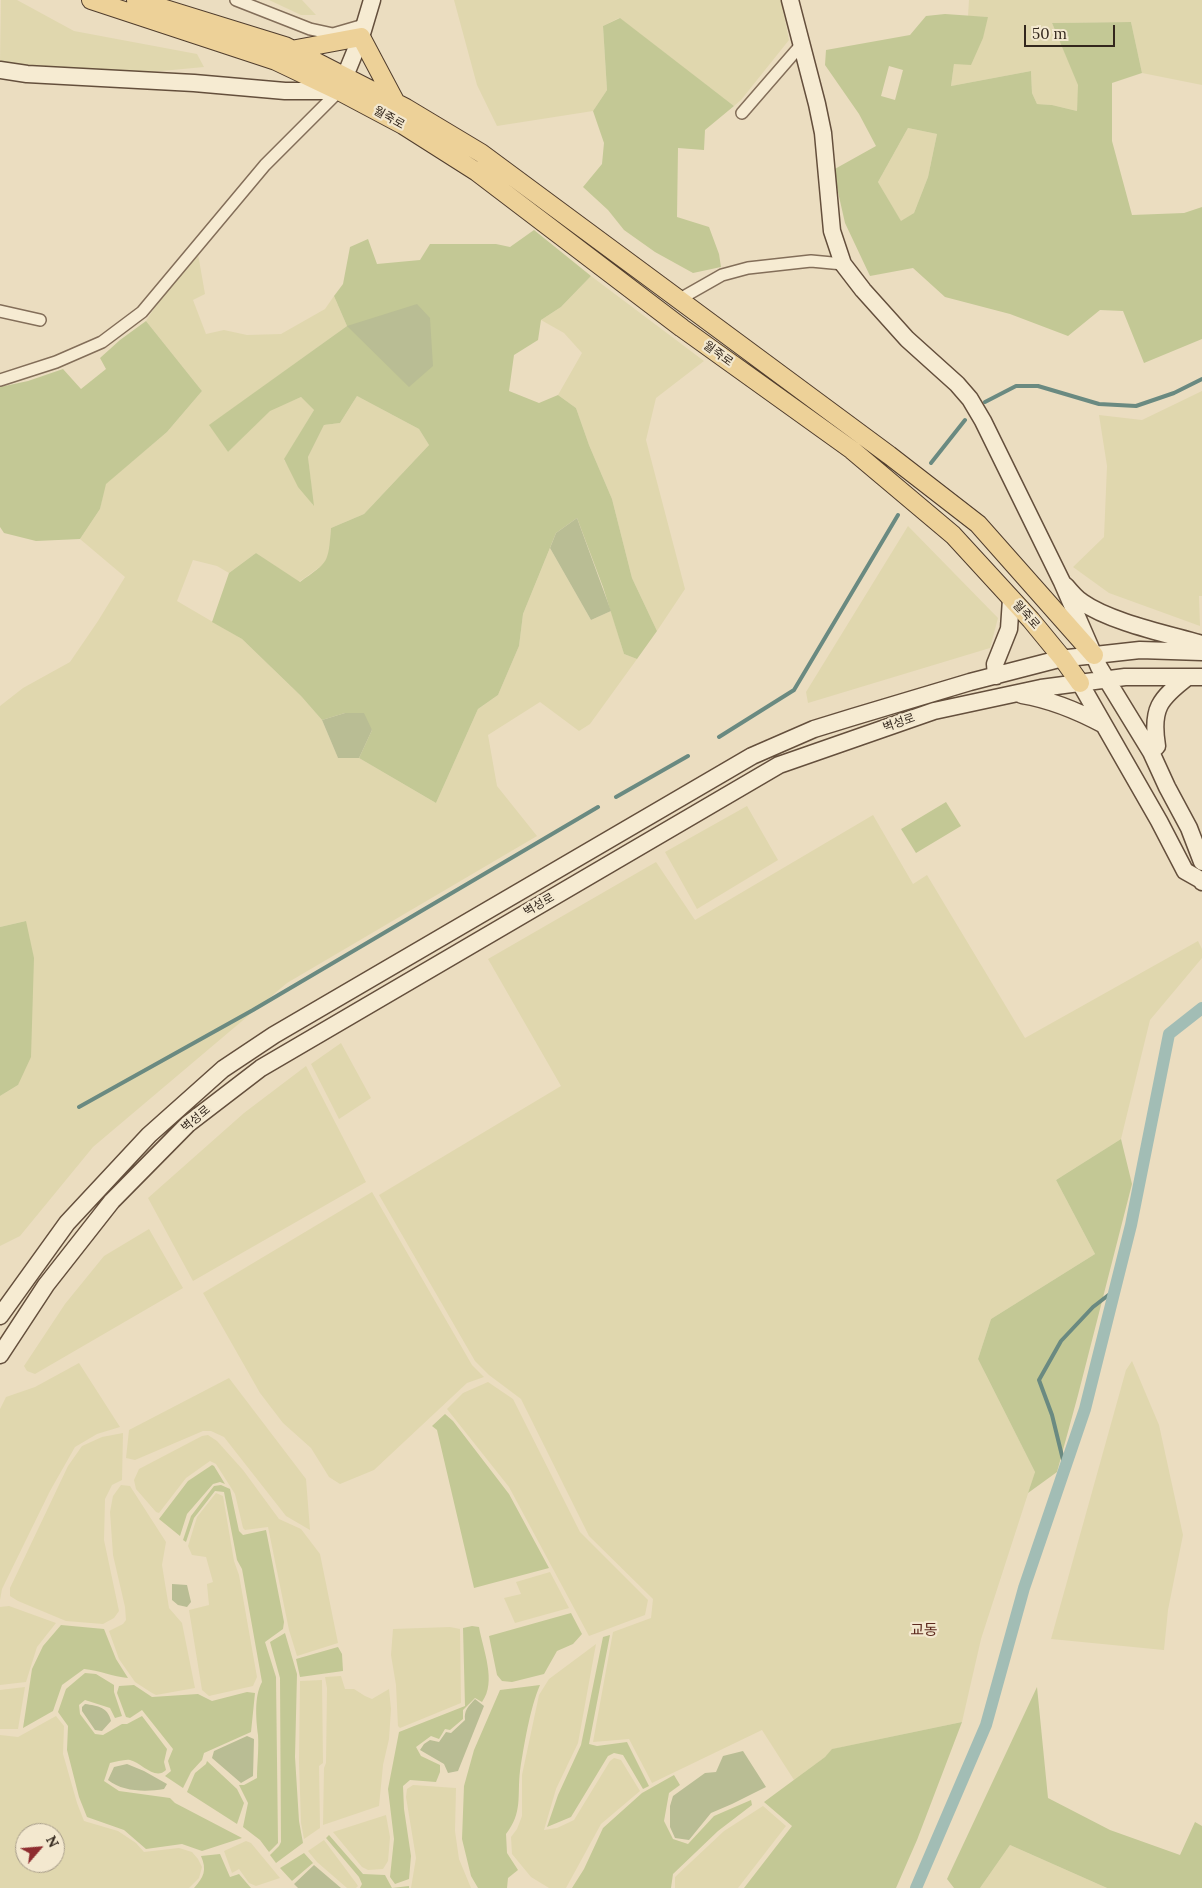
<!DOCTYPE html>
<meta charset="utf-8">
<style>
body{margin:0}
#map{position:relative;width:1202px;height:1888px;overflow:hidden;background:#ebddc0;font-family:Lora,serif}
canvas{display:block}
.north{position:absolute;left:15px;top:1823px;width:50px;height:50px;box-sizing:border-box;background:#f3e8cf;border:1px solid #a69b88;border-radius:50%;rotate:63deg;font-size:14px;font-weight:700;line-height:20px;text-align:center;color:#33271d}
.north::after{content:'';display:block;margin:auto;width:18px;height:22px;background:#8e2c2f;clip-path:polygon(50% 0,100% 100%,50% 72%,0 100%)}
.scale{position:absolute;left:1024px;top:25px;width:91px;height:22px;box-sizing:border-box;border:2px solid #33271d;border-top:0;padding-left:6px;font-size:15px;line-height:18px;white-space:nowrap;color:#33271d;-webkit-text-stroke:4px #f3e8cf;paint-order:stroke}
</style>
<div id="map">
<canvas width="1202" height="1888"></canvas>
<div class="north">N</div>
<div class="scale">50 m</div>
</div>
<script>
const context = document.querySelector('canvas').getContext('2d');
context.lineJoin = 'round';
function fill(path, color) { context.fillStyle = color; context.fill(path, 'evenodd'); }
function stroke(path, color, width, dash) { context.strokeStyle = color; context.lineWidth = width; context.lineCap = dash ? 'butt' : 'round'; context.setLineDash(dash || []); context.stroke(path); }
function write(font, color, halo, rows, align = 'center') {
  context.font = font + ' Lora,"Noto Sans KR",serif'; context.lineWidth = 4.5; context.setLineDash([]); context.textBaseline = 'middle'; context.strokeStyle = halo; context.fillStyle = color; for (const [text, x, y, turn = 0] of rows) {
    context.save(); context.translate(x, y); context.rotate((+turn || 0) * Math.PI / 180); context.textAlign = isNaN(turn) ? turn : align; if (halo) context.strokeText(text, 0, 0); context.fillText(text, 0, 0); context.restore();
  }
}
const farmland = new Path2D(`
 M1 0H17L74 31 197 54 204 67 151 72 29 67 0 62Z
 M269 0H302L316 15H301Z
 M454 0H781L789 40 741 100 734 106 619 18 603 26 607 90 593 111 497 126 477 85Z
 M969 0H1202V85L1142 73 1131 22 1052 23 1079 85 1077 111 1052 105 1037 104 1032 93 1031 71 951 86 954 63 988 17 968 16Z
 M908 128 937 134 928 177 914 213 901 222 878 182Z
 M198 254 205 294 193 300 206 334 224 330 247 335 281 334 325 309 334 296 347 326 210 425 228 452 270 410 301 397 314 410 284 460 313 505 308 457 324 425 340 423 357 396 419 429 429 445 364 514 331 528 329 555 324 564 299 582 256 553 229 573 217 566 193 560 177 601 242 639 301 696 322 720 338 758H359L436 803 478 709 498 695 519 646 523 614 550 548 591 620 611 611 624 654 637 659 590 724 579 731 540 702 488 735 497 786 537 836 287 983 93 1147 20 1236 0 1246V1096L18 1085 26 921 0 927V706L23 688 70 662 98 621 125 577 80 539 100 509 105 484 167 432 202 391 146 321 170 284Z
 M591 276 704 361 656 398 646 440 685 589 657 631 632 578 612 499 589 445 576 408 558 395 582 353 564 333 541 320 561 307Z
 M1202 391V596H1199L1200 626 1109 593 1073 567 1104 537 1107 466 1099 415 1142 420Z
 M908 526 998 618 990 648 808 703 806 692Z
 M747 806 778 860 697 909 665 852Z
 M873 815 913 884 927 875 1025 1038 1198 941 1202 949V958L1150 1020 1121 1139 1056 1180 1095 1254 991 1319 978 1359 1035 1472 981 1639 962 1722 833 1749 825 1757 794 1780 762 1730 652 1783 629 1739 593 1742 613 1632 651 1618 653 1599 589 1536 521 1399 489 1375 475 1361 379 1195 561 1086 488 959 656 862 695 920Z
 M341 1043 371 1098 339 1119 311 1064Z
 M306 1066 366 1182 193 1281 148 1198 244 1113Z
 M372 1192 472 1365 484 1377 467 1383 374 1470 340 1484 329 1477 311 1448 283 1423 260 1393 203 1293Z
 M149 1229 183 1288 35 1374 27 1371 24 1366 65 1304 104 1256Z
 M1132 1361 1159 1425 1183 1535 1168 1610 1164 1650 1051 1639 1126 1370Z
 M79 1363 120 1427 97 1434 75 1447 50 1491 2 1589 0 1600V1409L6 1397 35 1387Z
 M229 1378 306 1479 310 1530 286 1516 224 1437 211 1431H203L135 1460 126 1458 129 1430Z
 M488 1382 513 1399 580 1532 648 1600 645 1615 589 1636 509 1487 447 1409 463 1393Z
 M123 1433 122 1480 112 1485 105 1499 104 1540 119 1611 114 1618 103 1624 66 1621 18 1601 10 1596V1588L68 1466 82 1446 102 1437Z
 M208 1435 217 1441 243 1470 279 1519 301 1529 320 1554 338 1643 297 1656 289 1630 268 1527 245 1530 243 1528 235 1494 216 1464 210 1461 186 1478 159 1513 156 1512 136 1489 134 1480 139 1469 202 1436Z
 M121 1485 130 1486 166 1542 162 1565 169 1608 182 1623 195 1688 156 1695 152 1693 135 1682 119 1659 109 1631 123 1624 126 1620 125 1607 113 1555 110 1512 113 1496Z
 M216 1493 223 1496 234 1561 239 1575 257 1677 253 1686 209 1696 202 1690 189 1610 209 1605 207 1584 213 1582 206 1557 192 1555 188 1546 197 1517Z
 M550 1572 569 1608 515 1623 504 1598 521 1594 516 1582Z
 M9 1606 56 1623 37 1647 26 1682 0 1685V1607Z
 M450 1627 460 1629 461 1703 400 1728 398 1726 396 1685 391 1655 393 1629Z
 M596 1644 578 1743 556 1789 544 1830 557 1828 574 1820 610 1761 614 1758 621 1760 640 1791 601 1824 566 1888H549L531 1877 512 1854 511 1837 517 1829 522 1816V1775L539 1695 549 1679Z
 M341 1676 345 1689H354L365 1696 372 1699 389 1689 391 1709 389 1739 383 1765 379 1806 323 1825 324 1768 326 1763 327 1688 325 1677Z
 M322 1680 323 1763 319 1766 320 1828 304 1839 301 1823 299 1762 300 1681Z
 M25 1687 18 1729H0V1690Z
 M56 1716 64 1726 63 1754 77 1803 84 1821 118 1831 136 1843 144 1852 179 1848 192 1852 198 1859 202 1867 199 1878 189 1888H0V1735L18 1737ZM25 1833H55V1863H25Z
 M413 1785 456 1788 455 1831 459 1859 471 1888H411L416 1858 406 1797 407 1789Z
 M763 1806 786 1826 738 1888H675V1877L724 1831Z
 M386 1815 390 1837 388 1861 383 1869 368 1870 362 1867 333 1832Z
 M324 1840 356 1883 358 1886 356 1888H347L317 1862 308 1851Z
 M246 1841 251 1843 280 1878 256 1886 249 1883 239 1869 232 1873 224 1851Z
 M1010 1845 1107 1888H980Z`);
const green = new Path2D(`
 M945 14 988 17 983 38 971 65 954 64 951 86 1031 71 1032 93 1037 104 1052 105 1077 111 1078 85 1052 23 1131 22 1142 73 1112 83V141L1132 215 1184 213 1202 207V339L1144 363 1123 311 1100 310 1068 336 1010 314 945 297 913 268 870 276 845 223 833 170 876 146 859 114 825 65 826 50 910 35 926 16ZM889 66 903 70 895 100 881 96ZM908 128 937 134 928 177 914 213 901 221 878 182Z
 M620 18 734 106 705 130 704 150 678 148 677 217 709 227 719 254 721 267 693 273 655 252 624 230 608 210 583 187 602 164 604 143 593 111 607 90 603 26Z
 M534 230 591 276 561 307 541 320 538 340 514 355 509 391 539 403 558 395 576 408 589 445 612 499 632 578 657 631 637 659 624 654 603 587 577 518 556 533 523 614 519 646 498 695 478 709 436 803 359 758 372 730 345 713 322 720 301 696 242 639 212 622 229 573 256 553 300 582C329 561 328 564 331 528L364 514 429 445 419 429 357 396 340 423 324 425 308 457 314 506 298 487 284 459 314 410 301 397 270 411 228 452 209 425 347 326 334 296 343 284 350 247 368 239 377 264 420 260 430 244H496L510 247Z
 M146 321 202 391 167 432 106 484 100 509 80 539 36 541 4 533 0 527V387L28 381 63 369 81 389 106 369 100 358 120 340Z
 M946 802 961 826 916 853 901 829Z
 M26 921 34 958 31 1057 18 1085 0 1096V927Z
 M1121 1139 1132 1184 1078 1395 1057 1472 1028 1493 1035 1472 978 1359 991 1319 1095 1254 1056 1180Z
 M445 1414 453 1421 509 1494 549 1568 474 1588 437 1430 432 1426Z
 M212 1465 214 1466 225 1484 220 1482 213 1484 187 1514 180 1536 159 1519 188 1481Z
 M221 1485 230 1489 239 1531 243 1535 266 1530 284 1622 283 1629 265 1642 276 1677 278 1843 269 1852 260 1840 243 1827 248 1803 239 1785H244L257 1778C257 1764 259 1749 258 1735 256 1719 254 1696 262 1682L242 1569 237 1560 224 1492 215 1491 194 1518 186 1542 183 1540 191 1516 214 1486Z
 M571 1613 582 1634 573 1644 557 1651 544 1674 512 1682 502 1681 497 1675 489 1636Z
 M61 1625 104 1629 116 1659 128 1678C113 1677 99 1670 84 1669L62 1685 53 1711 23 1728 32 1669 43 1646Z
 M472 1626 479 1627C483 1650 497 1682 482 1702L475 1698 463 1710V1719L450 1730 445 1729 439 1739 431 1736 416 1747 421 1756 440 1765V1772L436 1782 410 1780 403 1786 404 1809 411 1856 409 1879 395 1884 390 1877 394 1839 388 1789 399 1732 465 1706 463 1628Z
 M285 1633 297 1674 295 1757 299 1821 303 1843 276 1863 270 1855 279 1846 281 1842 280 1678 270 1642Z
 M610 1635 589 1744 597 1746 627 1742 649 1786 643 1789 623 1755 614 1753 608 1756 571 1817 547 1827 558 1795 581 1745 603 1637Z
 M338 1647 342 1654 343 1671 300 1677 296 1659Z
 M85 1673 96 1674 114 1685V1692L122 1716 115 1718 110 1708 85 1700 79 1705 80 1714 95 1734 103 1735 122 1724H127L142 1716 167 1749 164 1762 166 1770C155 1781 142 1763 130 1760 125 1759 116 1762 110 1763L104 1781 119 1791 170 1798 175 1803 242 1838 202 1851 182 1844 146 1849 124 1830 87 1817 79 1797 67 1750 68 1726 58 1712 66 1689Z
 M134 1685 152 1697 198 1694 212 1701 247 1692 255 1693 251 1732 204 1753 202 1760 191 1772 183 1788 165 1776 171 1771 168 1761 173 1749 142 1710 130 1718 126 1717 117 1693 119 1686Z
 M540 1685C530 1708 524 1745 520 1771 517 1796 523 1812 506 1834L507 1853 518 1870 508 1878 507 1888H478L471 1876 462 1839 464 1786 474 1750 500 1690Z
 M1037 1687 1048 1798 1110 1830 1180 1855 1195 1822 1202 1826V1888H1107L1010 1845 980 1888H954L947 1879Z
 M962 1722 917 1840 896 1888H744L792 1826 764 1802 825 1757 832 1749Z
 M207 1761 237 1789 244 1803 237 1824 187 1792 195 1773 206 1764Z
 M674 1775 680 1785 669 1793 664 1821 673 1839 688 1844 714 1816 751 1800 752 1805 718 1831 673 1874 671 1888H572L584 1869 603 1828 642 1793Z
 M329 1835 363 1874 385 1875 392 1888 409 1886V1888H360L362 1884 359 1877 326 1838Z
 M304 1853 313 1863 292 1881 280 1868Z
 M220 1854 230 1877 239 1874 251 1888H194C204 1877 207 1870 201 1856Z`);
const cemetery = new Path2D(`
 M417 304 430 318 433 366 409 387 347 326Z
 M577 518 611 611 591 620 550 548 556 533Z
 M345 713H364L372 730 359 758H338L322 720Z
 M172 1584 187 1585 191 1602 187 1607 178 1605 172 1600Z
 M475 1699 484 1706 458 1771 448 1773 444 1764 420 1750 424 1744 430 1740 439 1742 446 1732 451 1733 465 1720C464 1710 468 1707 475 1699Z
 M85 1704C98 1706 108 1707 111 1721L102 1731 95 1730 82 1711V1707Z
 M247 1736 254 1739 253 1776 241 1783 212 1758 214 1751Z
 M743 1751 766 1787 732 1804 711 1813 689 1840 675 1838 670 1827V1806L673 1796 705 1773 716 1772 723 1756Z
 M127 1764 144 1771 167 1784 164 1789C146 1792 123 1792 108 1780L114 1767Z
 M314 1865 341 1888H298L294 1884Z`);
const stream = new Path2D(`
 M985 402 1016 386H1038L1099 404 1136 406 1174 393 1202 379
 M931 463 965 420
 M719 737 794 690 898 515
 M616 797 688 756
 M79 1107 253 1010 598 807
 M1065 1468 1052 1415 1039 1380 1061 1341 1093 1307 1115 1290`);
const canal = new Path2D(`
 M916 1888 986 1725 1024 1588 1085 1409 1131 1225 1169 1034 1202 1008`);
const street = new Path2D(`
 M236 0 310 29 333 34 364 25
 M742 113 801 45
 M678 300 722 275 748 268 811 261 843 264
 M0 311 40 320
 M0 380 56 362 102 342 142 312 265 165 339 91`);
const secondary = new Path2D(`
 M790 0 817 104 823 133 832 231 843 264 863 290 907 339 957 384 970 399 983 421 1062 582 1099 667 1151 752 1167 787 1189 828 1202 862
 M0 70 27 74 194 83 285 91H339L361 37 372 0
 M1066 586C1071 592 1076 598 1082 602 1110 622 1168 634 1202 644
 M996 676 995 664 1009 629 1011 599
 M1080 683 1159 821 1185 871 1201 880 1202 882
 M1022 695C1052 700 1078 711 1104 725
 M1151 752 1157 746C1151 709 1159 699 1188 677
 M0 1316 67 1223 149 1135 223 1069 274 1035 752 756 814 729 853 717 970 682 1059 659 1140 650 1202 652
 M0 1355 46 1285 112 1201 188 1124 261 1068 779 765 934 711 1041 688 1125 677H1202`);
const primary = new Path2D(`
 M91 0 276 61 339 91 403 125 477 172 682 328 852 450 953 535 1031 620 1063 659 1080 683
 M136 0 285 46 406 108 481 153 889 455 978 524 1094 655
 M291 50 361 37 396 103`);
const streetNames = [
 ["월죽로",389,118,29],
 ["월죽로",718,354,36],
 ["월죽로",1026,615,48],
 ["벽성로",899,723,-19],
 ["벽성로",539,905,-30],
 ["벽성로",196,1119,-40]
];
const quarterNames = [
 ["교동",924,1631]
];
fill(farmland, '#e0d7ae');
fill(green, '#c3c895');
fill(cemetery, '#b9bd94');
stroke(stream, '#6a8a81', 4);
stroke(canal, '#a2bdb5', 12);
stroke(street, '#836e59', 14);
stroke(secondary, '#644f3c', 19);
stroke(primary, '#503d2d', 20);
stroke(street, '#f6ebd2', 11);
stroke(secondary, '#f6ebd2', 16);
stroke(primary, '#edd198', 18);
write('12px', '#33271d', '#f3e8cf', streetNames);
write('15px', '#5d2a1e', '#f3e8cf', quarterNames);
</script>
